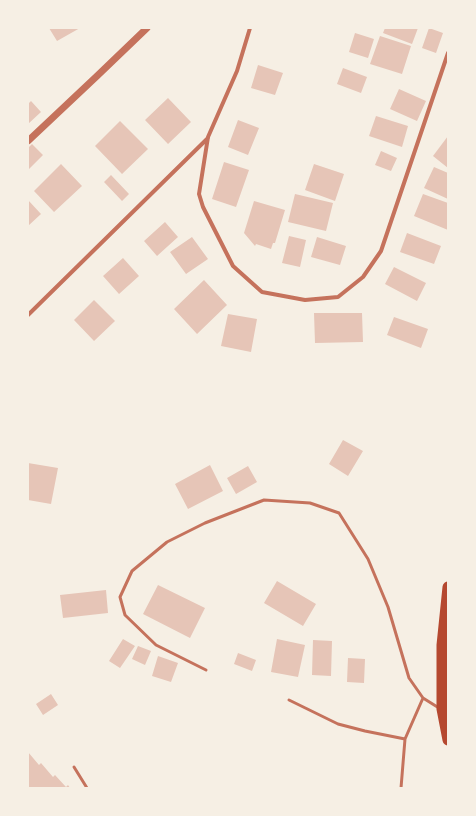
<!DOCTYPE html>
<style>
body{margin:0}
#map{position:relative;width:476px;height:816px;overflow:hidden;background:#f6efe4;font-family:Inter,sans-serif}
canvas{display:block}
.frame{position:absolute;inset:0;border:29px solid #f6efe4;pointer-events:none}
</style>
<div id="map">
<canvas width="476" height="816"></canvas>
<div class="frame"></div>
</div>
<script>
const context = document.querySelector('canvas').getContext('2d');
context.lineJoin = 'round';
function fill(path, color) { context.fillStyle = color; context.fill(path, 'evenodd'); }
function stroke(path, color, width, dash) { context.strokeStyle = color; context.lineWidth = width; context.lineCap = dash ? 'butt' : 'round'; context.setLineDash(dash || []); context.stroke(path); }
const building = new Path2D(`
 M49 28H80L57 41Z
 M385 28H418L412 44 383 33Z
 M429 28 443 33 436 53 422 48Z
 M355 33 374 39 368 58 349 52Z
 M380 36 411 46 402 74 370 64Z
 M258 65 283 73 275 95 251 88Z
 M343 68 367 77 361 93 337 84Z
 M399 89 426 101 417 121 390 109Z
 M168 98 191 122 168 144 145 120Z
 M31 101 41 112 28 124V104Z
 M376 116 408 126 402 147 369 136Z
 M238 120 259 128 248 155 228 147Z
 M120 121 148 149 122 174 95 146Z
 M448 136V168L433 156Z
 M32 144 43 155 28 170V148Z
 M381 151 397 158 391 171 375 165Z
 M224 162 249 170 236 207 212 199Z
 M61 164 82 186 54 212 34 191Z
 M314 164 344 174 335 201 305 190Z
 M434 167 448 173V199L424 188Z
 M111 175 129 194 122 201 104 182Z
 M295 194 333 203 326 231 288 222Z
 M423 194 448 203V230L414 216Z
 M28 200 41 214 28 226Z
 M254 201 285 210 275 243H273L271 249 256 244 255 246 244 233Z
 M165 222 178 237 157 256 144 241Z
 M407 233 441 246 434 264 400 252Z
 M289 236 306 240 300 267 282 263Z
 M192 237 208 259 186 274 170 252Z
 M317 237 346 246 340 265 311 257Z
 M123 258 139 276 119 294 103 276Z
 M394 267 426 283 417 301 385 284Z
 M204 280 227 305 197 334 174 309Z
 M94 300 115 321 94 341 74 320Z
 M314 313H362L363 342 315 343Z
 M228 314 257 319 251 352 221 346Z
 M394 317 428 329 421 348 387 335Z
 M343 440 363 451 348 476 329 464Z
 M28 463 58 468 51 504 28 500Z
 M210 465 223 491 188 509 175 484Z
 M248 466 257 482 236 494 227 478Z
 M277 581 316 604 303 626 264 603Z
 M158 585 205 608 190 638 143 614Z
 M106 590 108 613 63 618 60 595Z
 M123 639 135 646 120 668 109 661Z
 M277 639 305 645 298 677 271 672Z
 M313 640 332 641 331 676 312 675Z
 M138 646 151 651 145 665 132 659Z
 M238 653 256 660 252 671 234 664Z
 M158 656 178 663 171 682 152 676Z
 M348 658 365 659 364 683 347 682Z
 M51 694 58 705 43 715 36 704Z
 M28 752 39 765 41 763 53 777 55 775 66 787 68 785 70 788H28Z`);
const service = new Path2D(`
 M206 670 156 645 125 615 120 597 132 571 167 542 205 523 264 500 310 503 339 513 368 559 388 607 409 678 423 698 439 708
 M289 700 338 724 365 731 405 739
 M74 767 87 788
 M401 788 405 739 423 698`);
const minor = new Path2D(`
 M250 28 237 71 208 137 199 194 203 207 233 266 262 292 305 300 338 297 363 277 381 251 448 53
 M28 315 208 138`);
const tertiary = new Path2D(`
 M28 141 97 76 147 28`);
const trunk = new Path2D(`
 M448 587 442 645V709L448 740`);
fill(building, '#e6c5b7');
stroke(service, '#c5725c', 3);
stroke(minor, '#c5725c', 4);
stroke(tertiary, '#c5725c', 7);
stroke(trunk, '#b5482f', 11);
</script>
